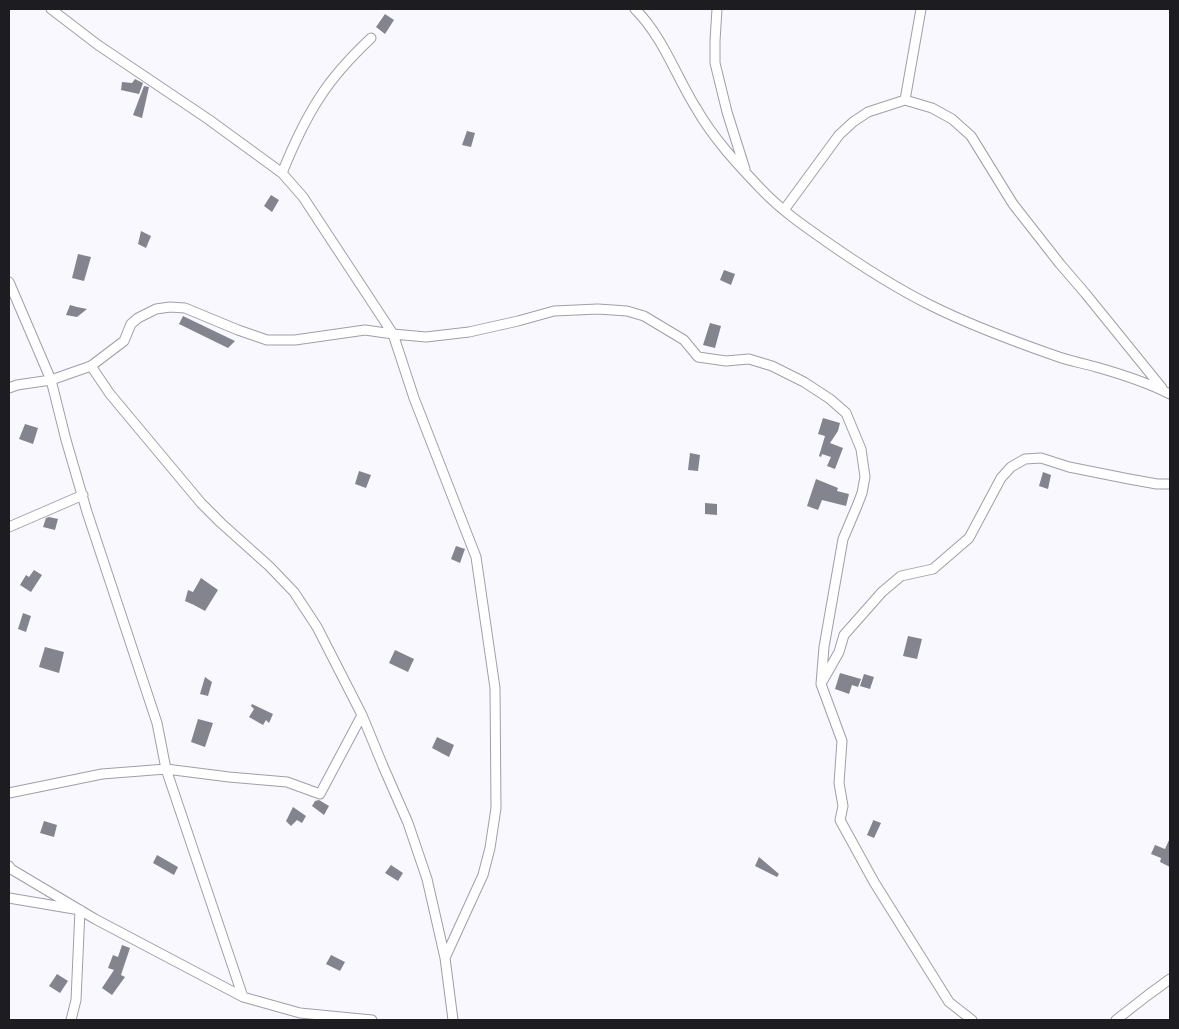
<!DOCTYPE html>
<style>
body{margin:0}
#map{position:relative;width:1179px;height:1029px;overflow:hidden;background:#f8f8fe;font-family:"PT Sans Narrow",sans-serif}
canvas{display:block}
.frame{position:absolute;inset:0;border:10px solid #1d1d21;pointer-events:none}
</style>
<div id="map">
<canvas width="1179" height="1029"></canvas>
<div class="frame"></div>
</div>
<script>
const context = document.querySelector('canvas').getContext('2d');
context.lineJoin = 'round';
function fill(path, color) { context.fillStyle = color; context.fill(path, 'evenodd'); }
function stroke(path, color, width, dash) { context.strokeStyle = color; context.lineWidth = width; context.lineCap = dash ? 'butt' : 'round'; context.setLineDash(dash || []); context.stroke(path); }
const building = new Path2D(`
 M385 14 394 20 385 34 376 27Z
 M135 79 143 83 139 94 121 90 122 82 132 83Z
 M144 86 149 87 142 118 133 115Z
 M467 131 475 133 471 147 462 145Z
 M271 195 279 200 272 212 264 206Z
 M141 231 151 236 146 248 138 244Z
 M78 254 91 257 84 281 72 278Z
 M724 270 735 274 731 285 720 280Z
 M70 305 77 307 87 309 77 317 66 315Z
 M183 316 235 341 228 348 179 324Z
 M710 323 721 326 715 348 703 345Z
 M823 418 840 423 838 431 830 443 843 448 835 469 827 466 831 457 822 454 821 457 819 456 825 436 818 434Z
 M25 424 38 428 33 444 19 439Z
 M690 453 700 455 698 471 688 470Z
 M359 471 371 475 366 488 355 484Z
 M1043 472 1051 475 1048 489 1039 486Z
 M816 479 838 488 837 491 849 494 846 506 822 500 818 510 807 506Z
 M705 503 717 504V515L705 514Z
 M49 517 58 519 55 530 43 527 46 518Z
 M456 546 465 549 460 563 451 559Z
 M34 570 42 575 31 592 20 585 26 575 29 577Z
 M201 578 218 590 205 611 194 605 185 601 188 590 193 592Z
 M23 613 31 616 26 632 18 629Z
 M908 636 922 639 917 659 903 656Z
 M45 647 64 652 59 673 39 667Z
 M395 650 414 659 408 672 389 663Z
 M840 673 861 679 858 687 852 685 849 694 835 689Z
 M864 674 874 677 870 689 860 686Z
 M205 677 212 682 208 696 200 694Z
 M252 704 273 714 269 723 266 720 263 725 249 717 254 709 251 706Z
 M198 719 213 723 205 747 191 742Z
 M437 737 454 745 449 757 432 748Z
 M319 800 329 806 324 815 312 806 315 801Z
 M293 807 306 816 302 823 297 820 291 826 286 821Z
 M44 821 57 825 54 837 40 833Z
 M873 821V820L881 823 874 838 867 835Z
 M1170 838V867L1160 862 1161 858 1151 854 1155 845 1165 849Z
 M157 855 178 867 174 875 153 863Z
 M759 857 779 874 777 877 755 866Z
 M391 865 403 873 398 881 385 873Z
 M122 945 130 948 121 975 125 977 112 995 102 988 114 970 108 968 113 955 118 957Z
 M331 955 345 962 340 971 326 964Z
 M57 974 68 981 60 993 49 986Z`);
const street = new Path2D(`
 M51 9 98 45 208 119 282 173 303 197 393 334 414 398 476 557 495 688 496 808 490 848 483 875 445 958
 M635 9C663 37 675 74 696 108 713 138 738 165 762 190 781 210 804 226 827 242 860 265 894 287 930 305 970 325 1013 341 1056 356 1069 361 1083 363 1096 367 1121 374 1146 382 1170 394
 M717 9 715 41V63L727 112 745 169
 M905 100 921 9
 M282 173C293 146 304 121 320 97 334 75 352 56 371 38
 M784 210 839 135 853 122 868 112 905 100 932 108 952 119 971 136 1013 204 1060 264 1085 293 1162 388
 M9 282 51 380 66 440 87 512 157 723 166 769 243 997
 M91 366 110 394 201 503 221 523 269 566 294 592 317 627 362 715 383 766 408 823 427 879 445 958 453 1020
 M9 388 17 385 51 380 91 366 124 341 131 324 138 318 156 309 170 307 185 308 238 330 267 340H295L365 330 393 334 426 337 469 332 518 321 554 311 598 309 627 311 644 316 684 340 698 357 726 361 749 359 772 366 804 382 830 399 846 413 861 449 865 477 862 493 857 506 843 539 824 647 821 684 842 741 839 783 843 806 840 820 874 882 949 1002 972 1020
 M9 527 83 495
 M822 682 839 652 844 635 882 592 901 576 933 569 969 538 1001 478 1011 467 1025 459 1041 458 1069 467 1129 479 1157 484H1170
 M9 793 102 774 166 769 229 777 287 782 320 794 362 715
 M9 866 11 869 95 919 243 997 300 1013 372 1020
 M9 898 80 910 76 1000 71 1020
 M1116 1020 1148 995 1170 979`);
fill(building, '#84848e');
stroke(street, '#a09fa9', 11);
stroke(street, '#fff', 9);
</script>
